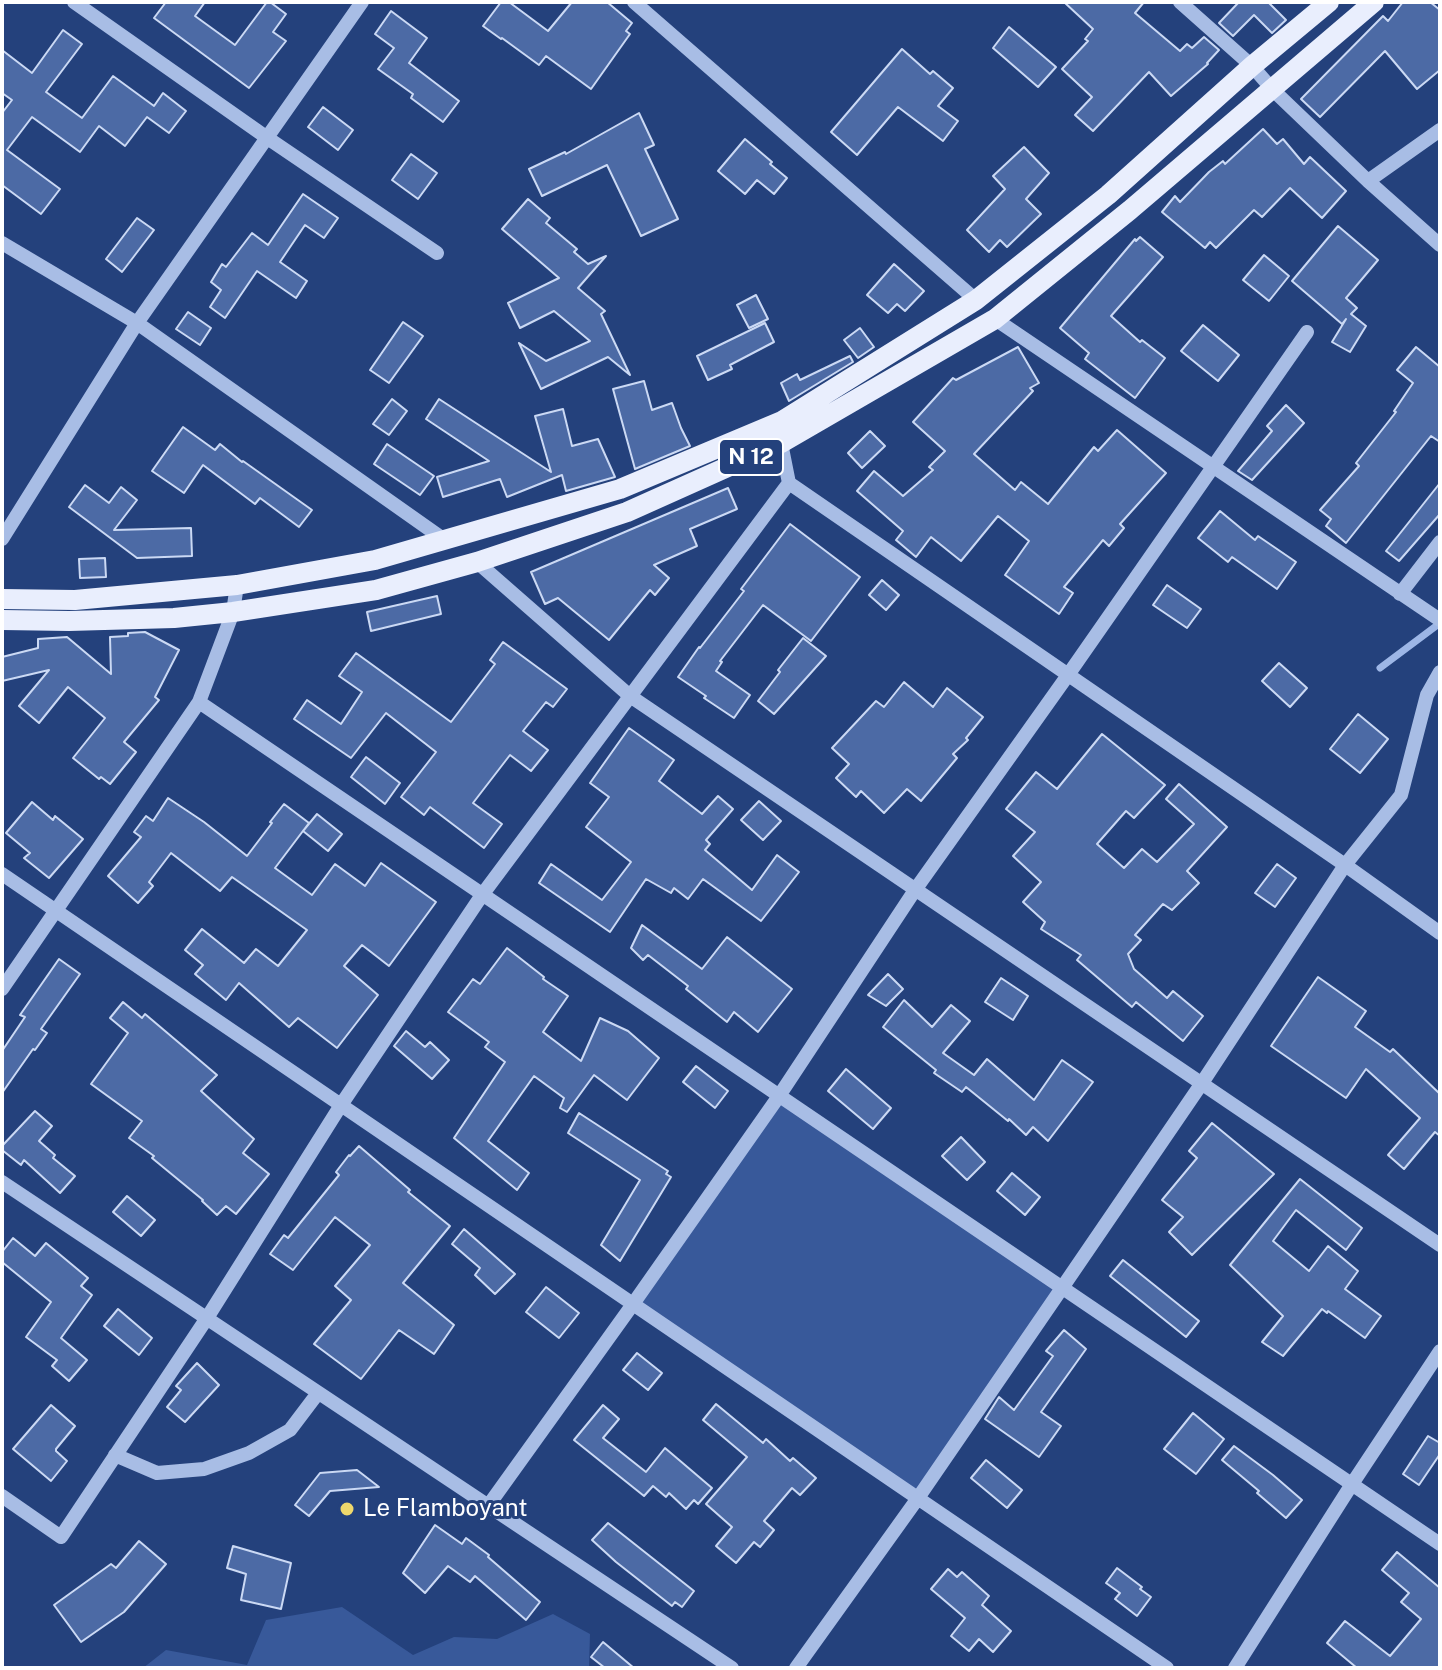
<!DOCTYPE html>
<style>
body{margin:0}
#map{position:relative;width:1442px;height:1670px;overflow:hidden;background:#24417c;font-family:"Public Sans",sans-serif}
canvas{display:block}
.frame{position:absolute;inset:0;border:4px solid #fff;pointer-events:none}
</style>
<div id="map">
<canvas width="1442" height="1670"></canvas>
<div class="frame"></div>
</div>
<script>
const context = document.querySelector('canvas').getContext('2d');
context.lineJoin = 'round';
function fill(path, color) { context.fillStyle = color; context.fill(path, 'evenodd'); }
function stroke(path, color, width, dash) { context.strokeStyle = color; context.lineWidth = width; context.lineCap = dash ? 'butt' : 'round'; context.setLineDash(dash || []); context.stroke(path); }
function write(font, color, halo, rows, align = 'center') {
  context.font = font + ' "Public Sans",sans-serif'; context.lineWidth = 6; context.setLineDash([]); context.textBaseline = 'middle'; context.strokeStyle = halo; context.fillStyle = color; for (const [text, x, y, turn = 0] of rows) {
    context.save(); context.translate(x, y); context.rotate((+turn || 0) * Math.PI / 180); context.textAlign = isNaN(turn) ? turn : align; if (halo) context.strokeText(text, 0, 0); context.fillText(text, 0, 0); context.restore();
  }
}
const green = new Path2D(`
 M779 1096 1062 1288 918 1498 633 1304Z
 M342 1607 413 1655 454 1637 497 1639 553 1614 590 1634 589 1668H143L166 1650 247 1665 266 1620Z`);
const stream = new Path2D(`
 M1380 668 1440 623`);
const building = new Path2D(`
 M166 2H205L195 16 235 45 267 2H270L286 14 273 32 286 41 249 88 154 18Z
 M501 2H509L548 31 572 2H607L632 23 626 31 630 34 591 89 546 56 539 65 502 38 501 39 483 26Z
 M1064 2H1144L1135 13 1180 51 1187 44 1192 48 1204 37 1219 50 1207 63 1208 64 1171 96 1149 72 1093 131 1075 115 1092 97 1062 69 1088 41 1085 39 1093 29Z
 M1239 2H1268L1286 20 1272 33 1254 15 1233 36 1219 23Z
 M1403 2H1430L1440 10V70L1417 89 1385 51 1320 117 1301 99 1383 16 1388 21Z
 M391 11 427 38 409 63 459 101 443 122 411 98 413 94 378 69 394 48 375 34Z
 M1009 27 1056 67 1038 87 993 48Z
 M63 30 82 44 46 92 82 118 113 76 154 106 163 93 186 111 169 133 147 117 125 146 99 126 80 152 32 117 7 150 60 189 41 214 2 185V113L12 100 2 93V50L32 73Z
 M902 49 930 74 933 71 953 88 938 106 958 121 943 141 898 107 857 155 831 132Z
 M323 107 353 130 338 150 308 127Z
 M639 113 654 145 645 149 678 219 641 236 607 165 542 196 529 169 565 152 566 154Z
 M1263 129 1277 144 1283 139 1304 164 1310 157 1346 191 1322 218 1290 188 1262 217 1254 210 1216 248 1210 242 1205 248 1162 212 1175 196 1180 202 1209 172 1223 161 1225 164Z
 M745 139 772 162 770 164 787 178 774 194 757 180 745 194 718 171Z
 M1024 147 1049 173 1026 199 1041 214 1007 247 1000 240 989 252 967 230 1005 189 993 176Z
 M411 154 437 173 418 199 392 180Z
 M303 194 338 218 324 238 305 225 280 262 307 281 296 298 257 271 225 318 210 307 221 290 211 282 222 264 226 267 252 233 268 245Z
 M528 199 550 218 546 223 577 249 574 252 588 264 606 256 578 288 605 311 601 314 630 375 608 357 541 389 519 343 546 361 590 341 554 311 520 328 508 303 559 278 502 229Z
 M137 218 154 230 122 272 106 259Z
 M1338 226 1378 260 1346 298 1357 308 1351 314 1366 326 1350 352 1332 342 1346 319 1342 324 1292 281Z
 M1140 237 1163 257 1111 316 1140 342 1142 340 1165 358 1135 398 1085 359 1089 353 1060 328 1135 239 1136 241Z
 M1264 255 1289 276 1269 301 1243 280Z
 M894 264 924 291 905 311 897 304 888 313 867 295Z
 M756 295 768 319 749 328 737 305Z
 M188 312 211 328 200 345 176 329Z
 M403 322 423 336 389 383 370 370Z
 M765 323 774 342 730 365 732 369 708 380 697 356Z
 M1203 325 1239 355 1218 381 1181 351Z
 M860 328 874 347 858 358 844 340Z
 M1018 347 1039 383 1030 388 1033 391 974 454 1015 490 1021 482 1048 504 1094 447 1098 451 1117 430 1166 473 1120 524 1124 528 1109 546 1103 540 1064 587 1073 593 1059 614 1005 575 1029 541 998 516 961 561 931 537 916 557 896 540 903 531 857 491 874 471 903 496 933 470 929 467 945 451 913 422 953 378 956 380Z
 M1416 347 1440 367V442L1431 436 1346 543 1326 526 1331 519 1320 510 1359 466 1356 463 1396 412 1394 411 1413 383 1397 370Z
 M850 356 853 362 789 401 781 383 797 374 800 380Z
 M644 381 652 410 672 403 681 428 690 446 635 469 613 389Z
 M392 399 407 411 389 435 373 424Z
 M439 399 551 472 535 416 563 409 572 446 598 439 615 477 566 491 562 475 507 497 500 479 443 497 437 477 489 461 426 419Z
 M1286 405 1304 423 1252 480 1238 471 1272 431 1267 426Z
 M183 427 215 450 220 444 242 462 243 461 312 510 299 527 260 498 255 504 203 465 184 493 152 471Z
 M870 431 885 446 862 468 848 453Z
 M387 444 434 476 420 495 374 464Z
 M1440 483V514L1399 561 1386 551Z
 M85 485 109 503 121 487 137 500 114 530 191 528 192 556 137 558 69 507Z
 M728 488 737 509 690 529 697 546 654 565 669 578 655 595 650 590 609 640 558 598 545 604 531 572Z
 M1220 511 1255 540 1258 536 1296 562 1277 589 1232 557 1228 562 1198 538Z
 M790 524 860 577 811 641 763 605 720 661 722 662 716 671 750 695 734 718 704 698 706 696 678 677 699 647 700 648 744 591 741 589Z
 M105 558 106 577 80 578 79 559Z
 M882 580 899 595 886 610 869 595Z
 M1167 585 1201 609 1187 628 1153 605Z
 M437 596 441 614 371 631 367 612Z
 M145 632 179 650 155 697 159 700 124 742 136 752 110 784 101 777 99 779 73 758 105 718 68 687 39 723 19 706 49 670 2 681V657L38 648V639L67 637 111 674 110 637 128 636V633Z
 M803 638 826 656 774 714 758 701 780 672 778 670Z
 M503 642 567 689 553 707 546 702 523 731 548 750 531 771 510 755 473 803 502 824 484 848 430 807 424 815 401 797 436 752 386 713 351 758 294 719 307 700 341 724 362 692 339 676 356 653 451 722 495 664 490 660Z
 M1279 663 1307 688 1290 707 1262 681Z
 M904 682 933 707 947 688 983 717 966 738 968 740 953 754 957 758 921 801 907 789 884 813 861 791 856 797 836 778 849 764 832 748 876 701 884 707Z
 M1358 714 1388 739 1360 773 1330 749Z
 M629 728 674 760 659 781 702 814 718 796 733 809 706 840 710 844 705 850 752 890 777 855 799 872 761 921 703 879 688 899 674 888 671 893 646 879 610 932 539 883 551 864 602 900 631 862 586 827 609 797 590 783Z
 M1102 734 1165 785 1134 818 1126 811 1097 844 1124 868 1142 849 1157 862 1194 824 1166 799 1179 784 1227 827 1187 871 1199 883 1172 910 1163 904 1135 935 1141 940 1128 954 1134 969 1167 998 1173 991 1203 1016 1183 1041 1136 1002 1132 1007 1077 960 1081 955 1041 929 1045 922 1023 902 1041 882 1013 856 1035 832 1006 809 1036 772 1057 789Z
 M366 757 400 783 385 804 351 777Z
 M168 798 204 822 247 856 272 823 270 822 284 804 309 823 275 868 312 895 335 864 365 886 381 863 436 902 389 966 362 945 344 966 378 995 337 1048 298 1018 289 1027 239 983 226 1000 195 974 203 965 185 950 202 929 244 963 256 949 278 966 307 930 232 877 220 891 171 853 149 882 153 886 138 903 108 876 141 837 134 832 146 816 153 821Z
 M759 801 781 821 763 840 741 820Z
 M32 802 53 820 55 816 83 839 49 878 24 858 30 853 6 833Z
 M317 814 342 834 328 851 303 831Z
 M1277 864 1296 878 1275 907 1255 893Z
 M642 925 702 969 727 937 792 989 758 1032 734 1012 727 1022 686 989 688 986 648 955 643 960 631 948Z
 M507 948 544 977 543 979 568 996 543 1032 581 1061 600 1018 628 1031 659 1058 627 1100 594 1075 567 1112 560 1108 564 1098 534 1076 488 1141 529 1173 517 1190 454 1138 505 1062 485 1047 489 1042 448 1012 473 979 480 984Z
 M59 959 80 974 41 1029 47 1033 35 1050 33 1049 2 1093V1051L25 1017 20 1015Z
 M888 974 903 989 886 1006 868 995Z
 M1318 977 1366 1011 1355 1027 1390 1052 1393 1049 1440 1094V1136L1435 1132 1404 1169 1388 1155 1420 1118 1366 1069 1346 1098 1271 1046Z
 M1001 978 1028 996 1013 1020 985 1002Z
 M904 1000 932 1027 951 1005 970 1021 943 1053 974 1075 987 1059 1034 1100 1062 1060 1093 1082 1048 1141 1033 1127 1026 1135 1009 1119 1008 1121 966 1087 962 1092 934 1073 936 1070 883 1027Z
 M123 1002 142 1018 145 1014 217 1075 201 1091 254 1139 243 1153 269 1174 236 1214 226 1206 217 1215 202 1201 203 1200 152 1158 154 1156 129 1138 142 1121 91 1084 128 1033 110 1018Z
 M406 1031 425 1047 430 1042 449 1060 432 1079 394 1046Z
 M696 1066 728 1091 715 1108 683 1082Z
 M846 1069 891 1108 873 1129 828 1091Z
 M35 1111 52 1126 39 1141 55 1155 53 1158 75 1176 60 1193 24 1160 21 1165 2 1150V1146Z
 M579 1113 668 1171 666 1174 671 1177 620 1261 601 1245 640 1180 568 1133Z
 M1212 1123 1274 1174 1192 1255 1169 1232 1183 1217 1162 1200 1197 1158 1189 1151Z
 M961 1137 985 1162 967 1180 942 1156Z
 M359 1146 410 1190 408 1192 450 1226 403 1283 454 1325 434 1354 399 1330 361 1379 314 1344 351 1300 335 1286 370 1245 335 1217 293 1270 270 1254 284 1235 288 1238 339 1175 336 1172 349 1155 350 1156Z
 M1012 1173 1040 1197 1025 1215 997 1191Z
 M1300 1179 1362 1228 1346 1250 1296 1210 1273 1241 1309 1271 1328 1246 1358 1271 1345 1289 1381 1316 1365 1338 1328 1311 1327 1313 1322 1309 1283 1356 1262 1342 1283 1316 1230 1265Z
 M127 1196 155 1220 141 1236 113 1212Z
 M464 1229 515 1274 495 1294 475 1275 480 1268 452 1244Z
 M13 1238 35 1256 46 1243 88 1278 81 1286 92 1295 61 1338 87 1360 69 1381 52 1366 57 1360 26 1337 51 1302 2 1262V1252Z
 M1123 1260 1199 1321 1186 1337 1110 1276Z
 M546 1287 579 1313 559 1338 526 1312Z
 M118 1309 152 1338 139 1355 104 1326Z
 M1064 1330 1086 1349 1041 1412 1061 1426 1039 1457 985 1419 999 1397 1014 1410 1053 1356 1046 1351Z
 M637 1353 662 1373 648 1390 623 1370Z
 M197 1363 219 1385 185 1422 167 1407 181 1390 176 1386Z
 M716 1404 763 1443 766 1439 790 1461 793 1458 816 1478 800 1495 792 1488 764 1521 774 1530 760 1547 754 1542 736 1563 716 1546 732 1527 706 1504 747 1457 703 1420Z
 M51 1405 75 1426 56 1449V1451L67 1461 51 1481 13 1449Z
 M603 1405 619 1419 603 1438 646 1472 665 1448 712 1488 698 1504 694 1500 686 1509 669 1493 666 1497 653 1486 644 1496 574 1440Z
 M1193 1413 1224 1439 1196 1474 1164 1449Z
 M1428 1436 1440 1443V1454L1419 1485 1403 1474Z
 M1234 1446 1273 1475 1302 1500 1286 1518 1257 1493 1259 1491 1222 1460Z
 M986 1460 1022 1490 1007 1508 971 1478Z
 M357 1470 379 1487 330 1491 309 1516 295 1505 320 1473Z
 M608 1523 694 1591 682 1607 675 1602 672 1606 616 1562 592 1540Z
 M435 1525 462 1544 466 1538 489 1555 488 1557 540 1602 526 1620 475 1576 470 1582 448 1566 425 1593 403 1573Z
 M139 1541 166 1564 124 1612 81 1642 54 1605 111 1564 116 1568Z
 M233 1546 291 1563 281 1609 241 1600 246 1574 227 1568Z
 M1397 1552 1440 1588V1668H1357L1327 1643 1345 1621 1390 1656 1421 1619 1401 1602 1409 1593 1382 1570Z
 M1117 1568 1142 1587 1140 1589 1151 1597 1137 1616 1115 1599 1120 1593 1106 1583Z
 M948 1569 957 1577 962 1572 989 1596 982 1605 1011 1631 993 1652 979 1639 969 1651 951 1636 965 1618 931 1589Z
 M603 1642 634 1668H605L591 1657Z`);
const minor = new Path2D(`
 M74 2 266 137 437 253
 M634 2 976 300
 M1180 2 1252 66 1273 90 1368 181 1440 245
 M1368 181 1440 130
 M2 243 137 323 446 541
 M995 319 1440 620
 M781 443 789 483 1345 865 1440 933
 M2 539 137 323 362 2
 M477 562 630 696 1440 1245
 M1400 594 1440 542
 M199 702 1440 1544
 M2 874 1167 1668
 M2 989 199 702 233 612 237 585
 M2 1182 732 1668
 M115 1455 157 1473 204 1469 249 1453 290 1430 318 1393
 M2 1496 61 1537 207 1318 341 1105 482 895 789 483
 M488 1506 633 1304 779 1096 915 890 1068 675 1307 332
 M796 1668 918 1498 1062 1288 1202 1083 1345 865 1401 795 1427 695 1440 672
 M1235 1668 1352 1484 1440 1351`);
const major = new Path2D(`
 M2 599 75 600 237 585 375 560 620 489 782 421 976 300 1108 195 1252 66 1329 2
 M2 620 69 621 174 618 233 612 376 590 477 562 627 512 781 443 995 319 1130 210 1374 2`);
const markers = [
 [347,1509,8,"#efd86c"]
];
const shields = [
 [751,457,64]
];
const shieldNames = [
 ["N 12",751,457]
];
const poiNames = [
 ["Le Flamboyant",363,1509]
];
fill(green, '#38599a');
stroke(stream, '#9db6e6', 7);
fill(building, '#4c6aa5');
stroke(building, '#cbd9f4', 2);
stroke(minor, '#a8bde5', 14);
stroke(major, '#e9eefd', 20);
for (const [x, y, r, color] of markers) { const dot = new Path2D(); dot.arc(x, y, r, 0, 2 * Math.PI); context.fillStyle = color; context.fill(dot); stroke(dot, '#24417c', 3); }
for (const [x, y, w] of shields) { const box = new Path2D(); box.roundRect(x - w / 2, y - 18, w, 36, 6); context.fillStyle = '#24417c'; context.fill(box); stroke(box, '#fff', 2); }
write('bold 22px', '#fff', null, shieldNames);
write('24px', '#fff', '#24417c', poiNames, 'left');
</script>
